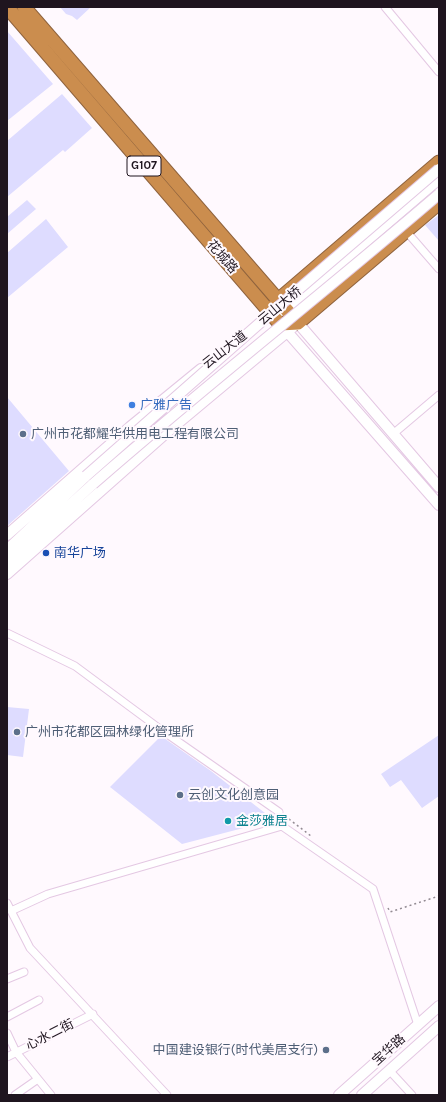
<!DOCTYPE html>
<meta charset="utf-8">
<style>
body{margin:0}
#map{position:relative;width:446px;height:1102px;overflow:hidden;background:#fff9fe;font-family:Karla,sans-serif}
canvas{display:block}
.frame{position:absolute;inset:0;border:8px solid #1f151f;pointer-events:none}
</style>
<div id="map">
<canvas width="446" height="1102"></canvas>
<div class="frame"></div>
</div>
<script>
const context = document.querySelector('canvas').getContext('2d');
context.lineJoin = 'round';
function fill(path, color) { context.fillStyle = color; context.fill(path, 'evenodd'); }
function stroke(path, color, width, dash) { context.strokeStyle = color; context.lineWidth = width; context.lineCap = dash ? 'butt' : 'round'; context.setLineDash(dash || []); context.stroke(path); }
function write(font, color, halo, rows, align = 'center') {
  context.font = font + ' Karla,"Noto Sans SC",sans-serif'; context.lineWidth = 4; context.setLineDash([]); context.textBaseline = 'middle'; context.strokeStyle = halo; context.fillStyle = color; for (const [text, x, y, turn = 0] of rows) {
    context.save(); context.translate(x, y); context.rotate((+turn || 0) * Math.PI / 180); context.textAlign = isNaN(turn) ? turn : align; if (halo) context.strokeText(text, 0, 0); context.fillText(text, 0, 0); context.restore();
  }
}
const building = new Path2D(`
 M60 7H91L77 20 72 16 66 14Z
 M7 31 53 84 7 121Z
 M62 94 92 128 65 152 63 150 7 197V141Z
 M27 200 36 209 7 234V217Z
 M439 215V241L425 225Z
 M46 219 68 247 7 298V253Z
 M7 397 69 471 7 526Z
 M7 707 29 709 23 757 7 755Z
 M439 735V796L422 808 401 780 390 787 381 774Z
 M161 736 211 771 274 820 182 844 110 787Z`);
const path = new Path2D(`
 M285 816 311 836
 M388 908 390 912 439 896`);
const street = new Path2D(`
 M385 7 439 72
 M406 231 439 269
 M393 434 439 395
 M7 633 75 666 160 729 279 812
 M7 903 30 948 167 1095
 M11 911 48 894 282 826 373 889 418 1025
 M7 979 24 972
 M7 1017 39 1000
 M7 1033 16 1052 51 1095
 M7 1057 93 1014
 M389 1070 412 1095
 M15 1095 38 1079`);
const secondary = new Path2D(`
 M280 311 286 310 439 179
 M283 327 439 505
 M7 535 130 427 201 369
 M7 550 86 476
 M7 562 93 484
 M7 574 165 434 298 323 439 487
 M339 1095 439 1006
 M362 1095 439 1026`);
const highway = new Path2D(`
 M7 7 280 324 298 323 439 203
 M24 7 298 323
 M273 309 277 301 439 162`);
const secondaryBridge = new Path2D(`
 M86 476 278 307 439 169
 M93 484C206 385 325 292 439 194`);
const markers = [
 [132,405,4,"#3f7fe0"],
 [23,434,4,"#5c6f8a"],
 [46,553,4,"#1a4fb4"],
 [17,732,4,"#5c6f8a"],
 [180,795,4,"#5c6f8a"],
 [228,821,4,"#0f9aa8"],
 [326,1050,4,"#5c6f8a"]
];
const shields = [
 [144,166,34]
];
const shieldNames = [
 ["G107",144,166]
];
const streetNames = [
 ["花城路",222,257,49],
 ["云山大桥",280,306,-40],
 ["云山大道",225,350,-38],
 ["心水二街",50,1035,-27],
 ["宝华路",389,1050,-42]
];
const shopNames = [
 ["广雅广告",140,405]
];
const serviceNames = [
 ["广州市花都耀华供用电工程有限公司",31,434],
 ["广州市花都区园林绿化管理所",25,732],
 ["云创文化创意园",188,795],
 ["中国建设银行(时代美居支行)",318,1050,"right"]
];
const transitNames = [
 ["南华广场",54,553]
];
const cultureNames = [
 ["金莎雅居",236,821]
];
fill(building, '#dedcff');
stroke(street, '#e4c8e3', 9);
stroke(secondary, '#e4c8e3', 12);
stroke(highway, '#8f633e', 15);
stroke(path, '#938b93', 1.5, [2, 3]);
stroke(street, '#fff', 7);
stroke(secondary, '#fff', 10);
stroke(highway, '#cb8d4e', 13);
stroke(secondaryBridge, '#e4c8e3', 12, []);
stroke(secondaryBridge, '#fff', 10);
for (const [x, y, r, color] of markers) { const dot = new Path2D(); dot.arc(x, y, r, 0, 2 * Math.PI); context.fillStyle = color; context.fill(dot); stroke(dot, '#fff9fe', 1.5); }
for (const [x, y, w] of shields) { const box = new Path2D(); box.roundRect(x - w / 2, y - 10, w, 20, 3); context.fillStyle = '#fff9fe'; context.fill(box); stroke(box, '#1f151f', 1); }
write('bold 12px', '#1f151f', null, shieldNames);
write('13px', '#1f151f', '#fff9fe', streetNames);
write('13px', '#366cbe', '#fff9fe', shopNames, 'left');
write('13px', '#4e5e75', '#fff9fe', serviceNames, 'left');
write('13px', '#164399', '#fff9fe', transitNames, 'left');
write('13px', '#0d838f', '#fff9fe', cultureNames, 'left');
</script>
